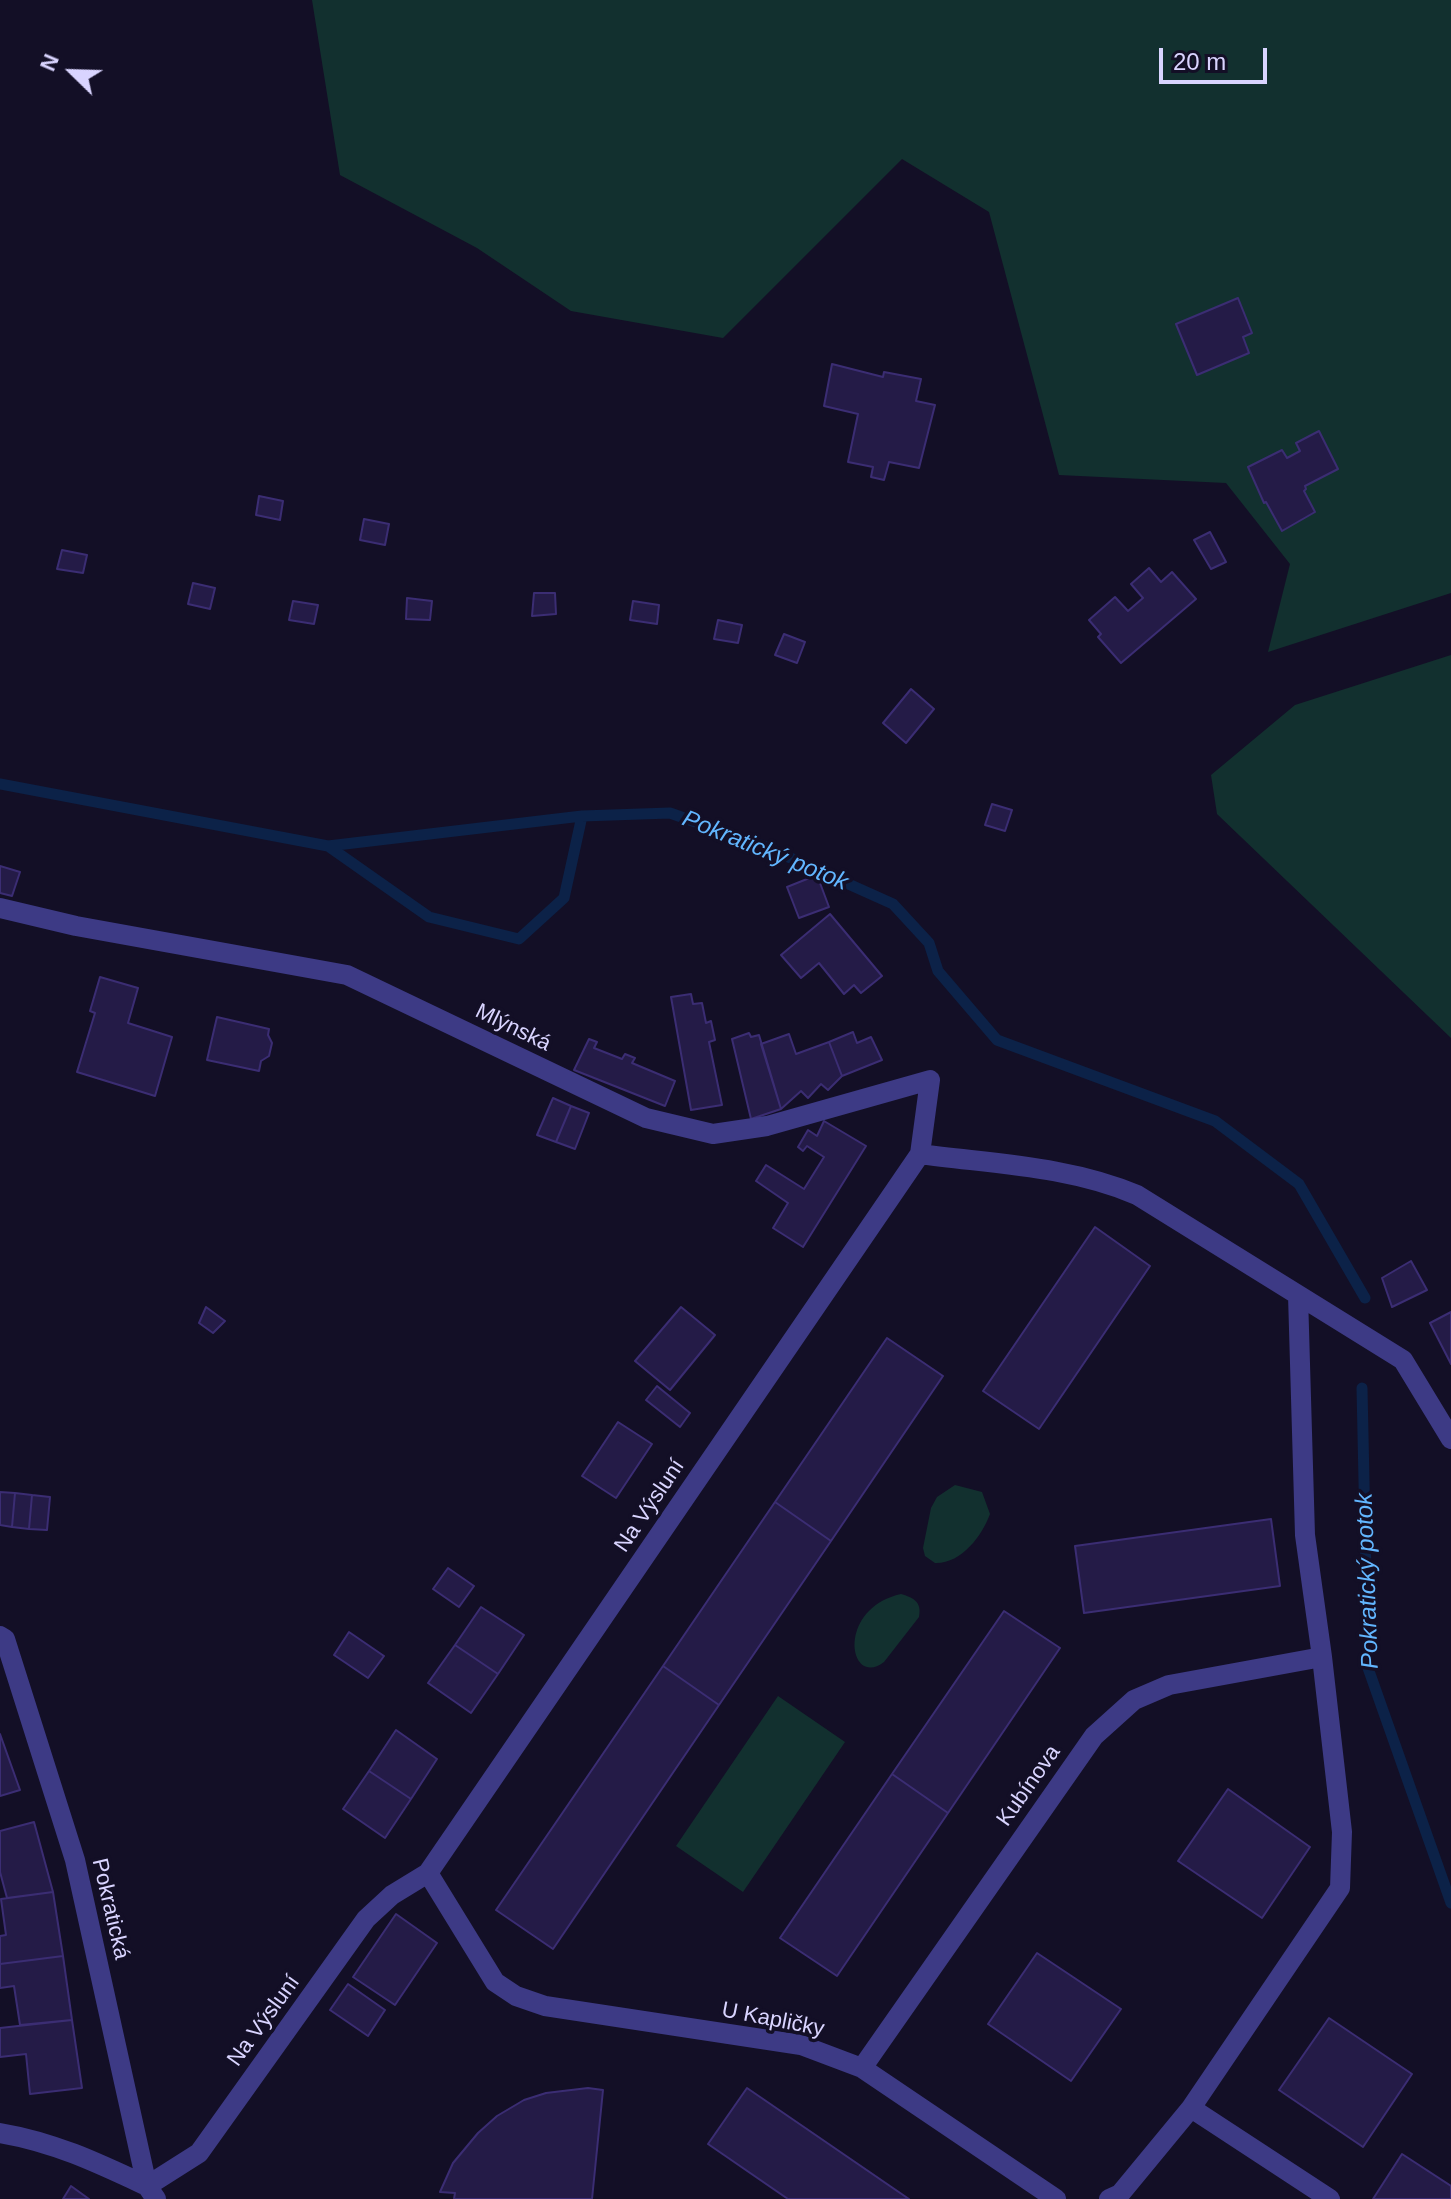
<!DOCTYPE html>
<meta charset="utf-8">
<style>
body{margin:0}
#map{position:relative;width:1451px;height:2199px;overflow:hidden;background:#130f26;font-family:Arial,sans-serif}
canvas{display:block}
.north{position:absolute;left:32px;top:32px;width:80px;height:80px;-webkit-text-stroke:6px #130f26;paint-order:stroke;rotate:293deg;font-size:22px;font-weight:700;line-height:32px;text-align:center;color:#d9d4ff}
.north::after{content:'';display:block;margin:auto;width:28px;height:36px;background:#d9d4ff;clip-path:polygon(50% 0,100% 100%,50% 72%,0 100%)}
.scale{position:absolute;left:1159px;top:48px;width:108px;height:36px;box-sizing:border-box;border:4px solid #d9d4ff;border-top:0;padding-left:10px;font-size:24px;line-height:28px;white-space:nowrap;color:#d9d4ff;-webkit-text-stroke:6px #130f26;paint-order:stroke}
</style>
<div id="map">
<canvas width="1451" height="2199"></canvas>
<div class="north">N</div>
<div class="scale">20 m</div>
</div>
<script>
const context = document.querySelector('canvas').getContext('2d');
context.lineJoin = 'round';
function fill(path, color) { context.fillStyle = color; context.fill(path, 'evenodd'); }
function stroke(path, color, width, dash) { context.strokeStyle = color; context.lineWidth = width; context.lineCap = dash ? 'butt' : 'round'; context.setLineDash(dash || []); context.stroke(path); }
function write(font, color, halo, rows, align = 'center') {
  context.font = font + ' Arial,sans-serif'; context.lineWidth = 7; context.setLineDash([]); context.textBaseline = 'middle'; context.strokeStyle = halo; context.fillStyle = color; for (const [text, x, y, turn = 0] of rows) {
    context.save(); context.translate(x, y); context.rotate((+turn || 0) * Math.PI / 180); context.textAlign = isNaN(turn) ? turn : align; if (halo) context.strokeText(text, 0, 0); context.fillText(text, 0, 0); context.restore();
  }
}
const green = new Path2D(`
 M312 0H1451V593L1268 652 1290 564 1226 483 1059 475 989 212 902 159 723 338 571 311 477 248 340 175Z
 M1451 655V1038L1217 814 1211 775 1295 705Z
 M955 1485 982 1492 990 1514C982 1536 961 1564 935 1563L925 1556 923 1548 931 1508 937 1497Z
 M901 1594C915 1598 922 1603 919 1617L884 1662C849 1689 835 1609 901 1594Z
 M778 1696 845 1742 743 1892 676 1846Z`);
const stream = new Path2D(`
 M0 784 328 846 582 816 670 813 766 847 893 904 929 943 938 971 997 1040 1215 1121 1299 1184 1365 1298
 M328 846 429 917 519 939 564 898 582 816
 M1362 1388 1368 1668 1451 1903`);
const building = new Path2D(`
 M1238 298 1252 333 1243 337 1249 353 1197 375 1176 324Z
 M832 364 883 377 884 372 921 379 916 401 935 405 919 468 889 462 884 480 871 477 873 467 848 462 858 414 824 406Z
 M1319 431 1338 469 1305 486 1306 489 1304 491 1315 512 1282 531 1266 502 1264 503 1248 467 1282 450 1287 458 1300 451 1296 443Z
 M259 496 283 501 280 520 256 515Z
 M364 519 389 524 385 545 360 540Z
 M1210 532 1226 562 1211 569 1194 540Z
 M62 550 87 555 83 573 57 569Z
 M1149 568 1161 582 1172 572 1196 599 1121 663 1098 637 1101 634 1089 620 1115 597 1128 611 1143 598 1131 584Z
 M193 583 215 588 210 609 188 604Z
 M534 593H555L556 614 532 616Z
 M407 598 432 601 430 620 406 619Z
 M293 601 318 605 314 624 289 620Z
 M633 601 659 605 657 624 630 620Z
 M718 620 742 625 738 643 714 639Z
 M784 634 805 642 797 663 775 655Z
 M911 689 934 709 906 743 883 723Z
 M992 804 1012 810 1005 831 985 825Z
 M0 866 20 872 12 896 0 893Z
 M817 875 829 907 799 918 787 887Z
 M830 914 882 976 861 993 854 985 844 994 819 963 801 978 781 955Z
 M100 977 138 988 128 1023 172 1037 155 1096 77 1072 95 1013 90 1011Z
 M691 994 693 1004 702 1003 706 1023 711 1021 715 1040 709 1042 722 1105 691 1110 671 997Z
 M217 1017 269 1029 268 1035 272 1043 269 1056 261 1061 259 1071 207 1060Z
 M853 1032 857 1043 871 1037 882 1060 842 1076 829 1042Z
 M749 1033 751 1037 759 1035 781 1109 751 1119 732 1039Z
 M789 1034 796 1054 829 1042 842 1076 828 1090 821 1084 808 1098 801 1091 781 1109 761 1044Z
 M589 1039 597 1042 594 1048 622 1059 625 1054 635 1058 632 1063 675 1081 665 1106 574 1070Z
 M553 1098 571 1106 556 1142 537 1135Z
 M571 1106 589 1113 575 1149 556 1142Z
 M824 1121 866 1146 803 1247 773 1228 788 1203 756 1181 766 1165 804 1189 824 1157 807 1146 803 1151 798 1147 808 1130 817 1136Z
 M1095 1227 1150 1266 1039 1429 983 1391Z
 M1411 1261 1427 1290 1392 1307 1382 1278Z
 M206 1307 225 1321 213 1333 199 1323Z
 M681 1307 715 1335 670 1390 635 1361Z
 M1451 1312V1364L1430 1323Z
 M887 1338 943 1376 831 1541 775 1502Z
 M657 1386 690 1413 680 1427 646 1400Z
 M618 1422 652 1444 616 1498 582 1476Z
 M0 1492 15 1493 12 1527 0 1525Z
 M15 1493 32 1495 29 1529 12 1527Z
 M32 1495 50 1497 47 1530 29 1529Z
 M775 1502 831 1541 719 1705 663 1666Z
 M1271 1519 1280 1586 1084 1613 1075 1546Z
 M448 1568 474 1586 459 1607 433 1589Z
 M481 1607 524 1635 498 1674 455 1645Z
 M1004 1611 1060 1648 948 1813 892 1774Z
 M349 1632 384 1656 368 1678 334 1655Z
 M455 1645 498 1674 471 1713 428 1683Z
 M663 1666 719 1705 553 1949 496 1910Z
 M396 1730 437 1759 411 1799 369 1771Z
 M0 1734 20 1790 0 1796Z
 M369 1771 411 1799 385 1838 343 1809Z
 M892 1774 948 1813 837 1976 780 1938Z
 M1228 1789 1310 1847 1262 1918 1178 1861Z
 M34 1822 53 1892 7 1898 0 1872V1831Z
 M53 1892 63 1956 0 1964V1936L6 1935 1 1899Z
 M396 1914 437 1943 395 2005 353 1977Z
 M1037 1953 1121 2009 1071 2081 988 2024Z
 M63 1956 72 2020 20 2025 14 1986 0 1988V1964Z
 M348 1984 385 2010 368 2036 330 2010Z
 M1329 2018 1412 2074 1363 2147 1279 2090Z
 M72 2020 82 2088 30 2094 26 2054 0 2057V2028Z
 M588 2088 603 2090 592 2199H454L455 2193 440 2192 453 2163 478 2133 497 2116 524 2100 546 2093Z
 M747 2088 909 2199H788L708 2144Z
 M1402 2154 1451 2186V2199H1373Z
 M71 2186 89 2199H63Z`);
const minor = new Path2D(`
 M0 908 76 926 347 975 646 1118 713 1134 767 1126 930 1080 920 1154 428 1873 392 1895 366 1919 199 2153 147 2186
 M920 1154C993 1164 1069 1166 1137 1195L1403 1360 1451 1439
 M0 1636 5 1639 75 1860 147 2186 156 2199
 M428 1873 495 1982 516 1996 545 2006 801 2045 862 2068 1056 2199
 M862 2068 1094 1736 1134 1700 1169 1685 1322 1657
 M1191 2108 1330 2199
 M0 2133C54 2142 98 2163 147 2186
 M1109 2199 1120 2194 1191 2108 1340 1888 1342 1832 1322 1657 1305 1535 1298 1295`);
const streetNames = [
 ["Mlýnská",513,1028,26],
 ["Na Výsluní",650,1506,-56],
 ["Kubínova",1029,1786,-55],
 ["Pokratická",110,1909,77],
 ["U Kapličky",773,2020,11],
 ["Na Výsluní",264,2021,-54]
];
const waterNames = [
 ["Pokratický potok",765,851,22],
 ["Pokratický potok",1368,1581,-92]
];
fill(green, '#12302f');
stroke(stream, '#0c2248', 11);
fill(building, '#241b47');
stroke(building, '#3b2d73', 2);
stroke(minor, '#3d3a85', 20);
write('22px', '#d9d4ff', '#130f26', streetNames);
write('italic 24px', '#62b6ff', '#130f26', waterNames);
</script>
